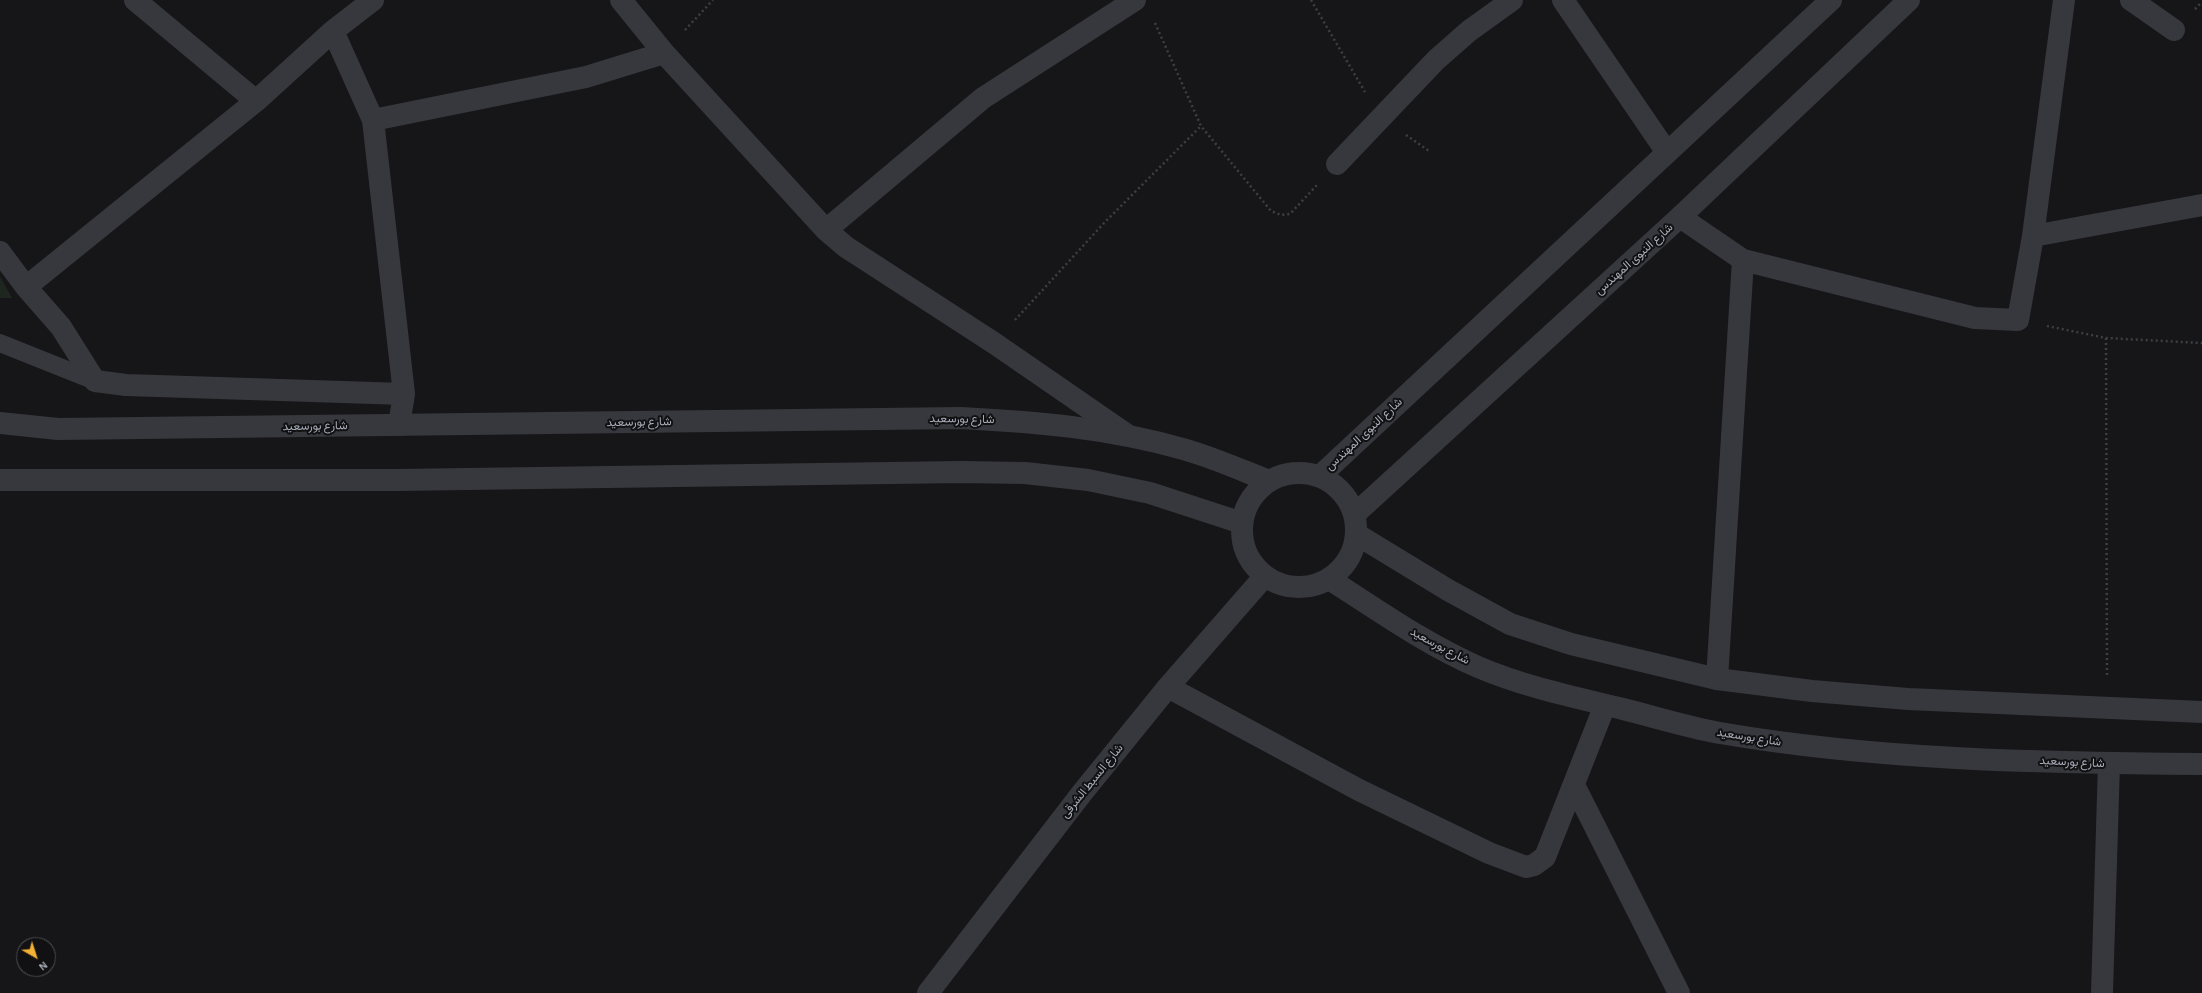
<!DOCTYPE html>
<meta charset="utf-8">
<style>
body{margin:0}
#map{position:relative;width:2202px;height:993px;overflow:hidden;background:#161618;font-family:"Alegreya Sans",sans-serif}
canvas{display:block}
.north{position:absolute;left:16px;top:937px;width:40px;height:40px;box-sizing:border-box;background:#111113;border:1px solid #4d4f55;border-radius:50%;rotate:141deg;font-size:11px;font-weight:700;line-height:16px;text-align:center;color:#a8adb8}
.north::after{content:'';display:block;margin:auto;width:14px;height:18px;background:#f2b134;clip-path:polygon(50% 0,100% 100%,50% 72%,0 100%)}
</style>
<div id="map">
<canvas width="2202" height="993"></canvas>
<div class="north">N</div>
</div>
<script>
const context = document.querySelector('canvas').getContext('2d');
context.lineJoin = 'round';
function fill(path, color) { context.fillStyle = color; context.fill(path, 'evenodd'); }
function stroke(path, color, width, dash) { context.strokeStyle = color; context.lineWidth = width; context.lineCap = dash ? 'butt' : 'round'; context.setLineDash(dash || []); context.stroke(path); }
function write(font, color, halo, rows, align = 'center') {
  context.font = font + ' "Alegreya Sans",Vazirmatn,sans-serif'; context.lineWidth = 4; context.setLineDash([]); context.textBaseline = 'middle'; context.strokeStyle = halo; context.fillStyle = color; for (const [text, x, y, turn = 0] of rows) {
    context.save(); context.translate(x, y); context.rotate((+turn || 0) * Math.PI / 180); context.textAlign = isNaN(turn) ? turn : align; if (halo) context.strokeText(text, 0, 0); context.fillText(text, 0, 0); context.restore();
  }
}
const green = new Path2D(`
 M0 276 12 298H0Z`);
const path = new Path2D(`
 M1311 0 1365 92
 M2195 9 2202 2
 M1155 23 1201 126 1271 211 1281 215 1290 214 1317 185
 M685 30 713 0
 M1406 135 1429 151
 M1015 320 1105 222 1201 126
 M2047 326 2106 338 2202 343
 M2106 338 2107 678`);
const service = new Path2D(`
 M0 343 95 381`);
const minor = new Path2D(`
 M135 0 256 101
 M621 0 664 53 826 230 846 247 994 343 1126 434
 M1563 0 1666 151
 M2131 0 2174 30
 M333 31 373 120 404 394 399 425
 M373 120 586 77 664 53
 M1337 164 1436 60 1469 31 1512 0
 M1680 217 1743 260 1975 318 2018 320 2033 236 2064 0
 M826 230 983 98 1135 0
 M2033 236 2202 205
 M0 252 26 287 61 327 95 381 126 385 404 394
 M26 287 256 101 333 31 373 0
 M1717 679 1743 260
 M1168 687 1359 790 1489 853 1526 867 1534 865 1545 857 1605 705
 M1574 785 1679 993
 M2102 993 2109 763`);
const tertiary = new Path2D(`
 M0 423 58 429 961 418C1038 422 1109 428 1183 449 1212 457 1241 470 1269 481
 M1242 530a57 57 0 1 1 114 0a57 57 0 1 1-114 0Z
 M1320 476 1831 0
 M0 480H396L961 472 1025 473 1088 480 1150 493 1242 523
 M1355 514 1680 217 1909 0
 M1356 534 1448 590 1510 624 1571 644 1717 679 1812 691 1908 699 2202 712
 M1329 579C1378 610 1425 644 1478 667 1525 687 1574 697 1623 709 1655 717 1687 727 1720 733 1877 760 2043 763 2202 764
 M928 993 1082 793 1168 687 1264 577`);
const streetNames = [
 ["شارع النبوى المهندس",1634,259,-42],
 ["شارع بورسعيد",962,419,1],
 ["شارع بورسعيد",639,422,-1],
 ["شارع بورسعيد",315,426,-1],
 ["شارع النبوى المهندس",1364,434,-43],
 ["شارع بورسعيد",1440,646,28],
 ["شارع بورسعيد",1749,737,9],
 ["شارع بورسعيد",2072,762,3],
 ["شارع السبط الشرقى",1092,781,-51]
];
fill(green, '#1e261f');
stroke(path, '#3d3f44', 2.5, [2, 3]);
stroke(service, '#37383d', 18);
stroke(minor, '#37383d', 22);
stroke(tertiary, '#37383d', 22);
write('12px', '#a8adb8', '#111113', streetNames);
</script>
